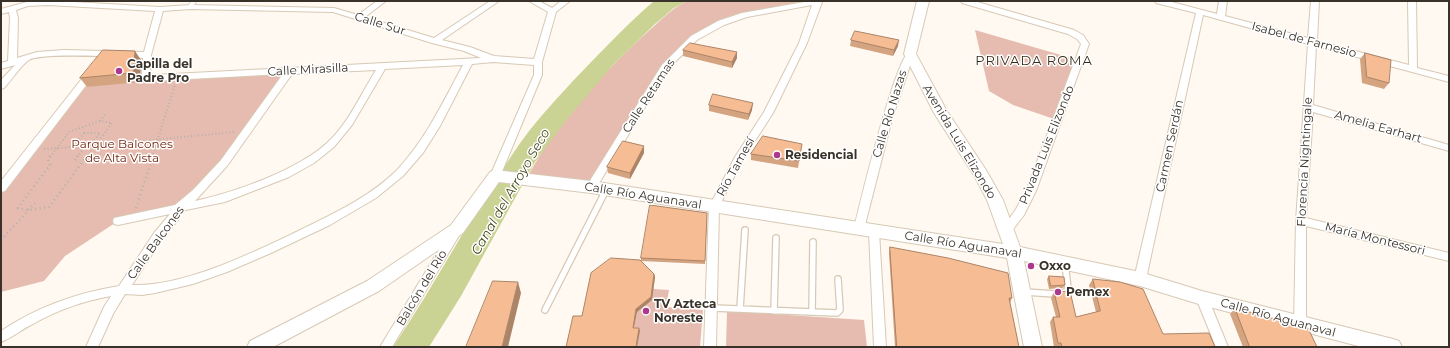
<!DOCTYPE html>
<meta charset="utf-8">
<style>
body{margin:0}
#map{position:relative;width:1450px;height:348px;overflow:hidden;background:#fff9f1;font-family:Montserrat,sans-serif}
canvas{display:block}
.frame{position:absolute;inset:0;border:2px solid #38322a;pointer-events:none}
</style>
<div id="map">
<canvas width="1450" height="348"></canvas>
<div class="frame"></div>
</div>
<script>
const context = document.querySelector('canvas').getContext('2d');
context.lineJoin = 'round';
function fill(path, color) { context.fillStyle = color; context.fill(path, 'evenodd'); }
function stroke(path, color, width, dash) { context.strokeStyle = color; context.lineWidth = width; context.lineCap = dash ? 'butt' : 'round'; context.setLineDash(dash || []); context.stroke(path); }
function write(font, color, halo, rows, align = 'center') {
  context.font = font + ' Montserrat,sans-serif'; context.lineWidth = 3; context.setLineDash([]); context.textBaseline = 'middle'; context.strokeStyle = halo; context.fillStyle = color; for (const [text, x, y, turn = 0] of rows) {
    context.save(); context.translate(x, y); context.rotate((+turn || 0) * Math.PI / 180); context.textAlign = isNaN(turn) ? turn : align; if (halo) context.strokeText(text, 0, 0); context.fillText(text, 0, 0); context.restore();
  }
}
const green = new Path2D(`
 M687 1H818L785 6 721 23 680 50 591 187 526 180C554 126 598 78 642 37 657 24 669 10 687 1Z
 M975 30 1078 60 1054 119 1013 105 989 91Z
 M289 72 224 163 177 209 118 221 65 256 44 281 1 292V194L85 87 152 78Z
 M653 289 669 290 666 307 703 310 700 347H634L633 331 637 312 652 300Z
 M727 311 864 320 867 347H726Z`);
const water = new Path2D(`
 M654 1H687L674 8 655 24 612 66 568 118 535 162 461 296 429 347H393C436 283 471 215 514 152 531 126 552 104 572 82 599 54 625 26 654 1Z`);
const pathFar1 = new Path2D(`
 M100 121 106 113
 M84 133H100L90 146 73 147Z
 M90 146 234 132
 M44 149 73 147
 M50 157 69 132 100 121 112 123 87 157
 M77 157 85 147
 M152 157 175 85`);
const path = new Path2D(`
 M50 156 48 159 50 165 18 208 28 210 49 207 87 156
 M75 160 78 156
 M136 208 153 156
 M1 240 35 203`);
const laneFar1 = new Path2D(`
 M190 7 194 1`);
const lane = new Path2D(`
 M1025 292 1055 294 1066 292 1068 288 1065 264
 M713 308 837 313 840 310 838 279
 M740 309 745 230
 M545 310 606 190
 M774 311 776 238
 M812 312 813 242`);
const street = new Path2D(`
 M56 1 160 7 190 5 334 8 358 15 377 1H386L365 17 434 38 490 1H499L442 40 470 47 494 56 534 59 548 12 529 1H539L552 8 561 1H570L556 12 542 62V75L499 179 495 180 490 176 534 75V65L493 62 472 64 440 126 423 153 403 176 376 198 330 225 271 253 227 272 193 284 155 293 142 295 125 294 113 314 98 347H86L104 307 111 296C84 301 57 310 33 324 22 329 12 338 1 342V331C37 307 76 293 119 286L154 233 170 214 118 225 114 224 113 221 114 218 175 205 193 190 221 160 283 74 152 81 142 75 143 58C122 57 42 52 29 60 21 65 11 81 4 88L1 89V80L15 65 1 69V63L8 61 10 18 9 12 1 14V9L27 2ZM48 5 155 11 144 52 64 50 37 52 17 58 18 18 16 10 28 6ZM190 9 333 12 432 43 464 51 481 58 153 75 150 74 151 55 163 11ZM463 65C443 102 426 139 397 170 368 199 328 216 292 234 248 255 181 287 132 285L162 239 178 220 181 211 225 202 289 177 314 163 334 147 352 125 385 69ZM376 70C361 94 348 124 327 143 296 171 235 192 195 201L227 166 292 74Z
 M810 1 822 2 807 43 773 113 742 161 719 207 716 347H704L709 207 735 157 764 112 799 43 812 5 747 17 724 25 697 40 668 69 595 190H587L586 187 662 65 691 36 718 21 742 13Z
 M961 1H974L1074 30 1083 35 1089 44 1036 191 1024 215 1011 232H1003L1002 229 1016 209 1026 191 1081 44 1077 39 1068 34 962 3Z
 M1155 1H1168L1217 14 1219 1H1227L1225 16 1308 38 1311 1H1319L1317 41 1409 65 1408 1H1416L1417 68 1449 76V82L1316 46 1313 105 1449 145V151L1313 112 1306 218 1449 253V261L1306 226V324L1304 328 1300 329 1296 328 1294 324 1296 221 1308 44 1203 15 1146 279 1144 282 1140 284 1136 282 1134 279 1196 13 1156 3Z
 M910 51 914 54 892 119 864 229 863 232H855L854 229C859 207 896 55 910 51Z
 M91 70 94 71 95 73 94 75 5 191 1 192V181L88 71Z
 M456 227 460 228 461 231 460 234 392 347H380L452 228Z
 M874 228 878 229 879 232 886 347H874L869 232 870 229Z
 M1202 293 1206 295 1208 298 1228 347H1216L1196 298 1198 295Z`);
const secondary = new Path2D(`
 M917 1H929L916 54 947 111 986 170 1003 200 1020 247 1140 272 1202 291 1393 339 1399 341 1402 347H1362L1202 305 1140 286 1024 261 1042 347H1024L1007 258 591 193 499 182 463 233 379 291 273 347H247L250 341 367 281 451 225 490 172 495 170 591 181 1003 244 987 200 975 177 934 113 904 54Z`);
const wall = new Path2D(`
 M851 40 898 46 893 56 850 46Z
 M683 50 737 52V58L732 68 683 56Z
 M1365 53 1389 83 1384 89 1362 83 1360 59Z
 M141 60 140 82 87 87 80 78Z
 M709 105 752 110 748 120 709 111Z
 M644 146V153L630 179 608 173 607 167Z
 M801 150 798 168 751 160V154Z
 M707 213 705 264 641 261 654 274 655 277 652 300 637 312 634 328 640 331 582 316 641 261V258Z
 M890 247 1012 298 1010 303 1019 347H895L889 253Z
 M1049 276 1065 285 1063 288 1049 289 1047 279Z
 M1093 279 1163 334 1215 347H1054L1050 322 1053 317H1056L1051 298 1054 292 1076 317 1096 312 1089 285Z
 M1235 308 1317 347H1243L1230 314Z`);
const shadedWall = new Path2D(`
 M899 40 898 46 893 56 894 50Z
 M135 51 141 60 140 82 133 73Z
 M737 52V58L732 68V62Z
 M753 103 752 110 748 120 749 114Z
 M644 146V153L630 179V173Z
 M654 274 655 277 652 300 637 312 633 331V328L636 309Z
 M518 282 521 293 508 347H502Z
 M639 328 640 331 637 347H636Z`);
const building = new Path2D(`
 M855 31 899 40 894 50 851 40Z
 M690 43 737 52 732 62 683 50Z
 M103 50 135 51 133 73 80 78Z
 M1365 53 1391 60 1389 83 1367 77Z
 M713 94 753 103 749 114 709 105Z
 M763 136 802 144 799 161 751 154Z
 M623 141 644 146 630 173 607 167Z
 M650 205 707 213 705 261 641 258Z
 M890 247 948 258 1008 273 1012 298H1009L1019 347H897Z
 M611 258 640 260 654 274 651 297 636 309 633 328H639L636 347H566L573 316H582L591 273Z
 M1049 276 1064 277 1065 285 1051 286Z
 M1093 279 1120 282 1143 289 1163 334 1209 333 1215 347H1062L1061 343H1058L1053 317H1060L1054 292 1070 291 1076 317 1100 311Z
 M493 281 518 282 502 347H466Z
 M1235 308 1308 328 1317 347H1250Z`);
const markers = [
 [119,71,4,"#ac378f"],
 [777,155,4,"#ac378f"],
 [1031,266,4,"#ac378f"],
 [1058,292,4,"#ac378f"],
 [646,311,4,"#ac378f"]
];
const streetNames = [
 ["Calle Sur",380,24,17],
 ["Isabel de Farnesio",1304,40,15],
 ["Calle Mirasilla",308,70,-3],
 ["Calle Retamas",649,96,-57],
 ["Calle Río Nazas",890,114,-73],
 ["Amelia Earhart",1378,127,16],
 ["Avenida Luis Elizondo",959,142,59],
 ["Privada Luis Elizondo",1047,145,-68],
 ["Carmen Serdán",1170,146,-78],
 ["Florencia Nightingale",1305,162,-87],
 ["Río Tamesí",736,167,-61],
 ["Calle Río Aguanaval",643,196,9],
 ["María Montessori",1375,239,14],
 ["Calle Balcones",156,243,-54],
 ["Calle Río Aguanaval",963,245,9],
 ["Balcón del Río",422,288,-59],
 ["Calle Río Aguanaval",1278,318,15]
];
const poiNames = [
 ["Capilla del",127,64],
 ["Padre Pro",127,78],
 ["Residencial",785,155],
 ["Oxxo",1039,266],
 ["Pemex",1066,292],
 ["TV Azteca",654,304],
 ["Noreste",654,318]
];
const parkNames = [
 ["Parque Balcones",122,144],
 ["de Alta Vista",122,158]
];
const neighbourhoodNames = [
 ["PRIVADA ROMA",1034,61]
];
const waterNames = [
 ["Canal del Arroyo Seco",511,192,-60]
];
fill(green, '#e6bcb0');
fill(water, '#cad393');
stroke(laneFar1, '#d7c9b5', 6);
stroke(lane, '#d7c9b5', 8);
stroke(street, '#d7c9b5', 2);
stroke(secondary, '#d7c9b5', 2);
stroke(pathFar1, '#b6b0a8', 2, [1, 2.5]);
stroke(path, '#b6b0a8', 2.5, [1, 3.5]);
stroke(laneFar1, '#fff', 4.5);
stroke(lane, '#fff', 5.5);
fill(street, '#fff');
fill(secondary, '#fff');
fill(wall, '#d4a380');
fill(shadedWall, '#ac8468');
fill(building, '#f6bd95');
stroke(building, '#ac8468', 1);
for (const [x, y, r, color] of markers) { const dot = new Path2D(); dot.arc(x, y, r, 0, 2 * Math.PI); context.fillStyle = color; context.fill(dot); stroke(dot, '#fff', 1.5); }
write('12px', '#38322a', '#fff', streetNames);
write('bold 12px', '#38322a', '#fff', poiNames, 'left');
write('12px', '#74260d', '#fff', parkNames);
context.letterSpacing = '1px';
write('13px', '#382d1c', '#fff', neighbourhoodNames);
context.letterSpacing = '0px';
write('italic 13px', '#424818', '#fff', waterNames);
</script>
